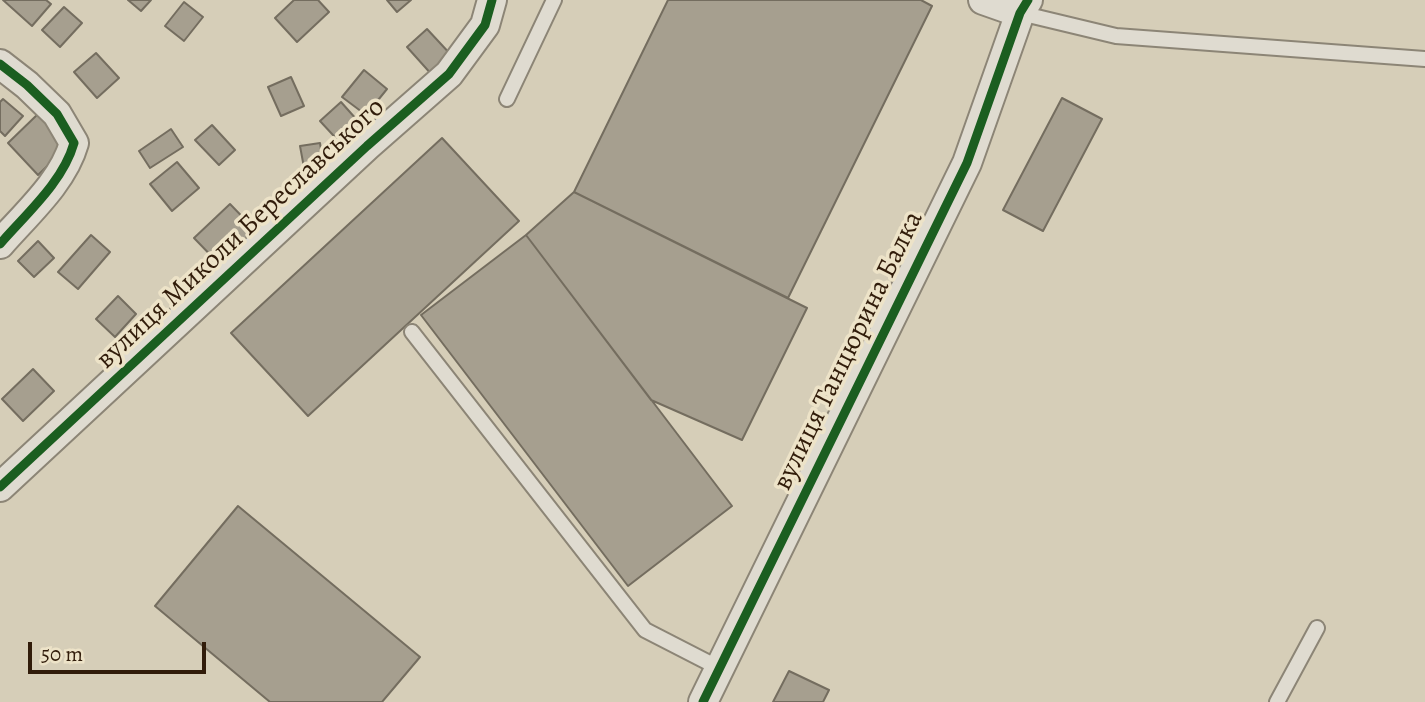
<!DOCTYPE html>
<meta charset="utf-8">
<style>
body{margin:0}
#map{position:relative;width:1425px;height:702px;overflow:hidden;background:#d6ceb8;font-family:Alegreya,serif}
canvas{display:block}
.scale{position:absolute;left:28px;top:642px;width:178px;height:32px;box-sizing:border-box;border:4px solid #311c0a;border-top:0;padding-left:9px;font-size:21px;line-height:24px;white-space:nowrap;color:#311c0a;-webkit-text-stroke:5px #ede3c8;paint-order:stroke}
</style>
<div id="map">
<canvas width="1425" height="702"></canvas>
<div class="scale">50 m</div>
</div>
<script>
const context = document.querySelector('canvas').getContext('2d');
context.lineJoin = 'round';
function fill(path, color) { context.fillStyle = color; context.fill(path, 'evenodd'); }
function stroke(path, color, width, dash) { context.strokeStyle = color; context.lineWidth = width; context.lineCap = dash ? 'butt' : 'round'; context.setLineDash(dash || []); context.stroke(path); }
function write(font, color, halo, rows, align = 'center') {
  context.font = font + ' Alegreya,serif'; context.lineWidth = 7; context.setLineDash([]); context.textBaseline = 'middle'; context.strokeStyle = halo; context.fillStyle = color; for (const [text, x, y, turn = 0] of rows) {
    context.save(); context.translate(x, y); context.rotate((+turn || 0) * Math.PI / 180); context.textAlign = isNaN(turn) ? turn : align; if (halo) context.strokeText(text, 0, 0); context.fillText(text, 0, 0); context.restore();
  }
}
const building = new Path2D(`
 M3 0H46L51 4 32 26Z
 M128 0H151L141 11Z
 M294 0H318L329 12 297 42 275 18Z
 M387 0H411L397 12Z
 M668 0H921L932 6 788 298 574 192Z
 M184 2 203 17 184 41 165 26Z
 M64 7 82 23 60 47 42 30Z
 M427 29 453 57 433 76 407 47Z
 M96 53 119 78 97 98 74 72Z
 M364 70 387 89 366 115 342 97Z
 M291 77 304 106 281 116 268 87Z
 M1062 98 1102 119 1043 231 1003 210Z
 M3 99 23 116 5 136 0 131V102Z
 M341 102 365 129 344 147 320 121Z
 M39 113 69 145 38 175 8 143Z
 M212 125 235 150 219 165 195 140Z
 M171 129 183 147 150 168 139 151Z
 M442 138 519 221 308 416 231 333Z
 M320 143 324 169 305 173 300 146Z
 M177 162 199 188 172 211 150 184Z
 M282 190 295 203 280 218 267 204Z
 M574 192 807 308 742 440 651 400 526 235Z
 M230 204 259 234 223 268 194 238Z
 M91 235 110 252 78 289 58 272Z
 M526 235 732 506 628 586 421 315Z
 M38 241 54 258 34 277 18 261Z
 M118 296 136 314 115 337 96 319Z
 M33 369 54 391 23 421 2 399Z
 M238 506 420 657 382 702H270L155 606Z
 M789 671 829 690 823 702H773Z`);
const lane = new Path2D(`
 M1020 13 1116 36 1425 59
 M507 99 554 0
 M412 332 645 630 719 668
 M1277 702 1317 628`);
const street = new Path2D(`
 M983 0 1020 13
 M0 64 27 85 57 114 74 143C63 182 26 214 0 244
 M0 487 367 146 449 74 485 25 492 0
 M703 702 967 163 1020 13 1028 0`);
const cycleway = new Path2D(`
 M0 64 27 85 57 114 74 143C63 182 26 214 0 244
 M0 487 367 146 449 74 485 25 492 0
 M703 702 967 163 1020 13 1028 0`);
const streetNames = [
 ["вулиця Миколи Береславського",241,234,-43],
 ["вулиця Танцюрина Балка",849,351,-64]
];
fill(building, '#a69f8f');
stroke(building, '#746d5f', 2);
stroke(lane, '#8c8576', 18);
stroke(street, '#8c8576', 32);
stroke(lane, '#dfdbd0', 14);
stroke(street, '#dfdbd0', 28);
stroke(cycleway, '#1b5e20', 9);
write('28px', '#311c0a', '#ede3c8', streetNames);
</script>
